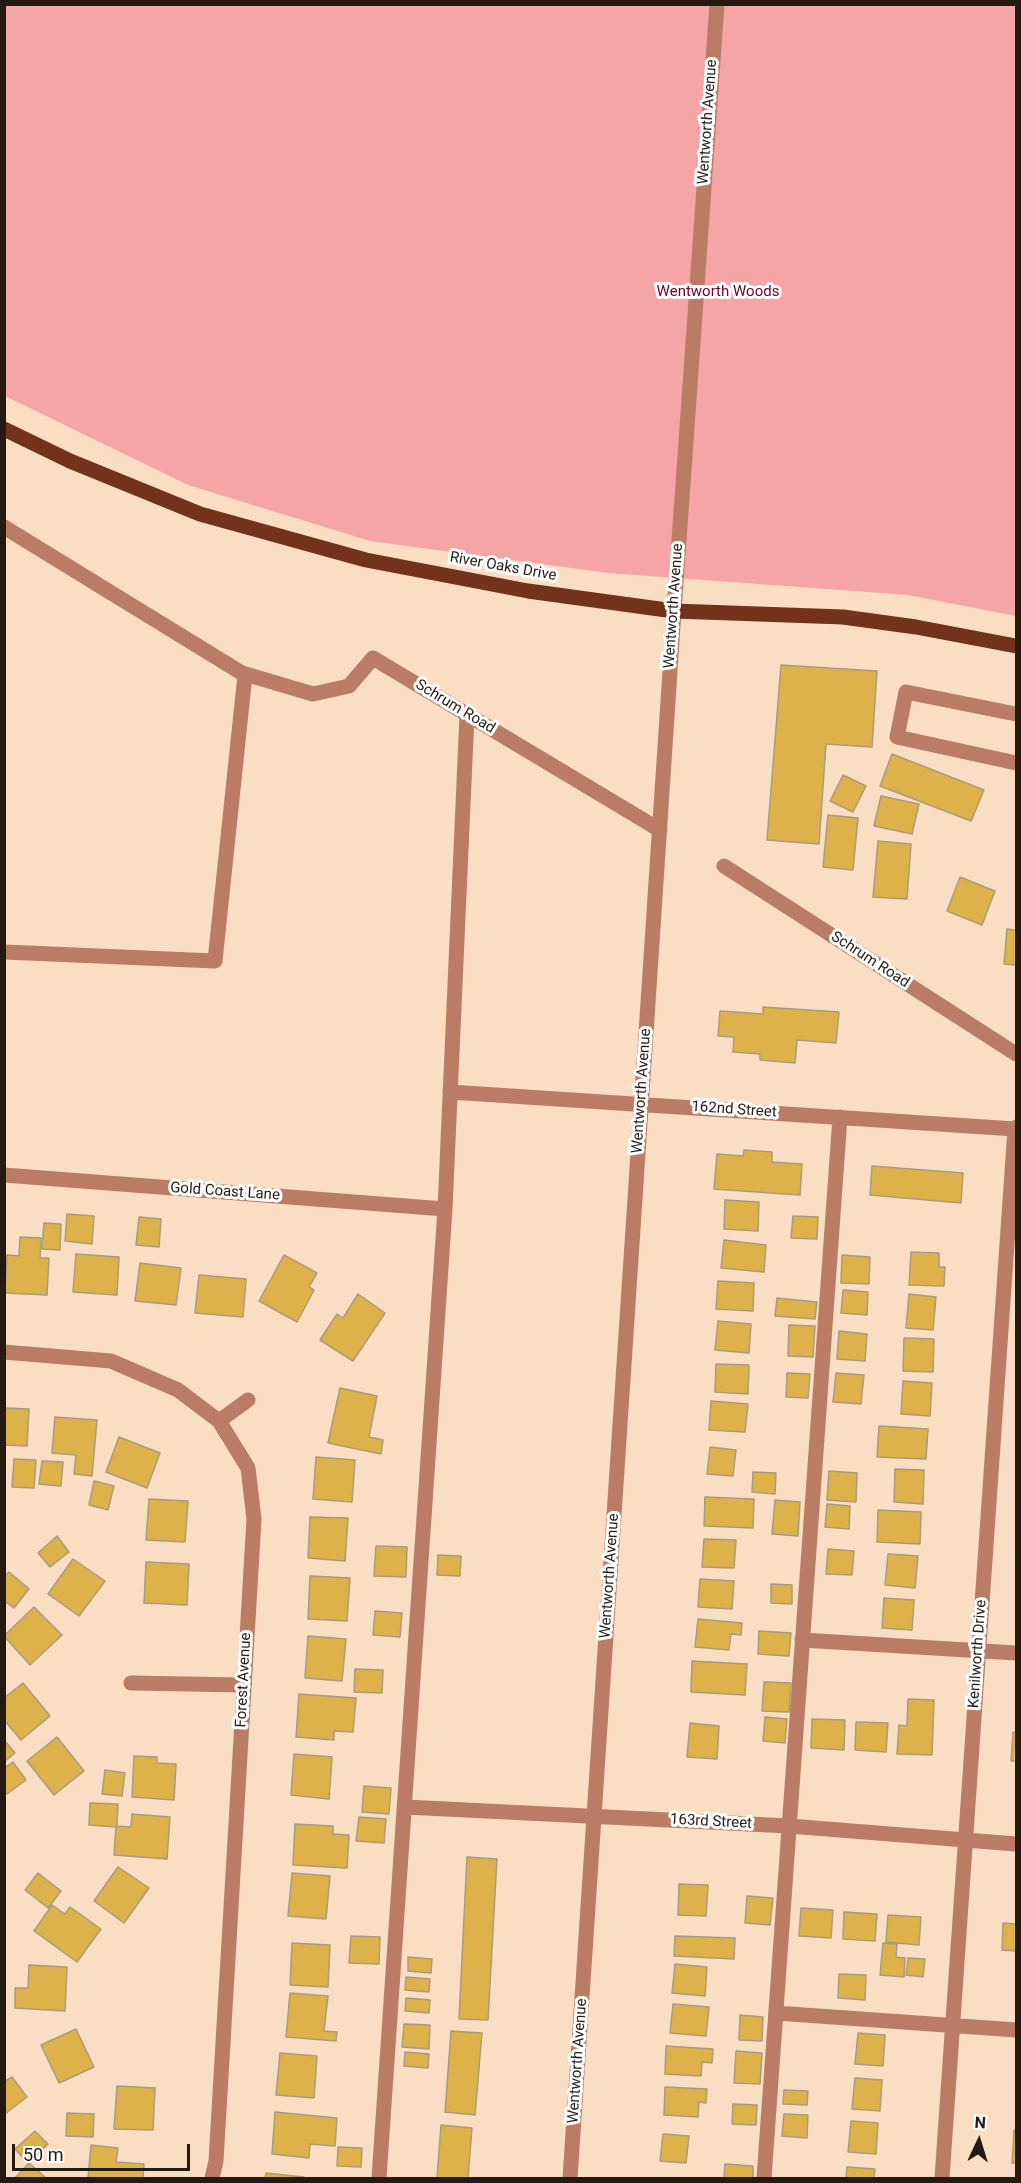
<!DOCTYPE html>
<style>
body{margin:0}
#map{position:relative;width:1021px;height:2183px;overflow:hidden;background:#fadec4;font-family:Roboto,sans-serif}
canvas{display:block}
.frame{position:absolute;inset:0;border:6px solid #241a11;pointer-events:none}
.north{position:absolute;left:949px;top:2111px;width:60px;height:60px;-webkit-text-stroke:4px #fff;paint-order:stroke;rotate:4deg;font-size:16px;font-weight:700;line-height:24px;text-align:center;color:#241a11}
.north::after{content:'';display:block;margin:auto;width:21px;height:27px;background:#241a11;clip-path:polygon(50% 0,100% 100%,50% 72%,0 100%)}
.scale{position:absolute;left:12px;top:2144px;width:178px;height:27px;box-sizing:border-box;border:3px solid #241a11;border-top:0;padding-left:8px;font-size:18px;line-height:21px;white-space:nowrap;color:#241a11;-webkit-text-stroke:4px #fff;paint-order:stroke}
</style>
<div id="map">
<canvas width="1021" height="2183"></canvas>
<div class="frame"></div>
<div class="north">N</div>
<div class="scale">50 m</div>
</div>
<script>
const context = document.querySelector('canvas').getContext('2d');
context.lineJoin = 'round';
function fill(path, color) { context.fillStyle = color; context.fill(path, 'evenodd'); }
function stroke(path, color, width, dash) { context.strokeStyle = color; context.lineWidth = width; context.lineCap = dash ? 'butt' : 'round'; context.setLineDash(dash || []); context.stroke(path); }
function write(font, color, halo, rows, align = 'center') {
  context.font = font + ' Roboto,sans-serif'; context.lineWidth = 6; context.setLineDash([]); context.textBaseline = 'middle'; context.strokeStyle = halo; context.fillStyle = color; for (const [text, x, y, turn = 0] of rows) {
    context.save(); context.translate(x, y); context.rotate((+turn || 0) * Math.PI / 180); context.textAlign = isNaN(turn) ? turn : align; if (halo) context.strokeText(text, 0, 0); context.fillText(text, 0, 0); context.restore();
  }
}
const green = new Path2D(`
 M4 5H1016V616L908 595 608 573 370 541 188 485 5 396Z`);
const building = new Path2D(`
 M781 665 877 671 872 747 826 744 819 844 767 840Z
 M892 754 984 790 971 821 880 786Z
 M843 775 866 786 853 812 830 801Z
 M881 796 919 804 912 834 874 826Z
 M828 815 858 818 853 870 823 867Z
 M878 841 911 844 907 899 873 897Z
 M960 877 995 891 982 925 947 911Z
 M1007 929 1016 930V965L1004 964Z
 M763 1007 839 1012 836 1043 797 1040 795 1063 760 1060V1054L733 1052 734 1037 718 1036 720 1011 763 1014Z
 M744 1150 772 1152V1162L802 1164 800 1195 714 1189 717 1154 743 1156Z
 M872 1166 963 1173 961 1203 870 1195Z
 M725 1200 759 1202 758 1231 724 1229Z
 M67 1214 94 1216 92 1244 65 1241Z
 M793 1216 818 1217 817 1239 791 1238Z
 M139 1217 161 1219 159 1247 136 1245Z
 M44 1223 61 1224 60 1250 42 1249Z
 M20 1237 41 1238 40 1258H49L47 1295 5 1293 7 1255 19 1256Z
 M724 1240 766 1245 764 1272 721 1268Z
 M911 1252 939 1253V1267H945L944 1286 909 1285Z
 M76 1254 119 1257 117 1295 73 1292Z
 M284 1255 317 1273 309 1287 314 1290 297 1322 259 1301Z
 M842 1255 870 1257 869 1284 841 1283Z
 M140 1263 181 1268 176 1305 135 1301Z
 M199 1275 246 1279 243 1317 195 1313Z
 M718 1281 754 1283 753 1311 716 1309Z
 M843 1290 868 1292 867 1315 841 1313Z
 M358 1294 385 1313 353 1361 320 1340 337 1314 343 1318Z
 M909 1294 936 1297 933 1330 906 1328Z
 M777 1298 817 1302 815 1319 775 1316Z
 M718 1321 751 1324 749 1353 715 1350Z
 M789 1325 815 1326 813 1357 788 1356Z
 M839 1331 867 1334 865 1361 837 1359Z
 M904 1338 934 1339 933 1372 903 1371Z
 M716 1364 749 1365 748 1394 715 1392Z
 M787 1373 810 1374 808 1398 786 1397Z
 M836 1373 864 1375 861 1404 833 1402Z
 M903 1381 932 1383 930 1416 901 1414Z
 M340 1388 377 1396 369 1437 383 1440 381 1454 328 1443Z
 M711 1401 748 1404 745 1432 709 1430Z
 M4 1408 29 1409 27 1446 4 1445Z
 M55 1417 97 1420 92 1476 74 1474 76 1455 52 1453Z
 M879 1426 928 1429 926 1459 877 1457Z
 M119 1437 160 1453 147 1488 106 1472Z
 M710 1447 736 1450 733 1476 707 1474Z
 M316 1457 355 1460 352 1502 313 1499Z
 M14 1459 36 1460 34 1488 12 1487Z
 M42 1461 63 1462 61 1486 39 1484Z
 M895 1469 924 1470 923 1504 894 1502Z
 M829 1471 857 1473 856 1502 827 1500Z
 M753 1472 776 1473 775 1494 752 1492Z
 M94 1481 114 1486 108 1510 89 1505Z
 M705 1497 754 1499 753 1528 704 1526Z
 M149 1499 188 1501 185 1542 146 1540Z
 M775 1500 800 1502 798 1536 772 1534Z
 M827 1504 850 1506 849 1529 825 1527Z
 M878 1510 921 1512 920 1544 877 1542Z
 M310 1517 348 1518 345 1561 308 1558Z
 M57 1536 69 1552 50 1567 38 1553Z
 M704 1539 736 1540 734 1568 702 1567Z
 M376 1546 407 1547 406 1577 374 1576Z
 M828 1549 854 1551 852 1575 826 1574Z
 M888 1554 918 1556 915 1588 885 1585Z
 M438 1555 461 1556 460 1576 437 1575Z
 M73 1559 105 1581 79 1616 48 1594Z
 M146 1562 189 1564 187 1605 144 1603Z
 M9 1572 29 1589 14 1608 4 1601V1577Z
 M310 1576 350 1578 347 1621 308 1619Z
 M700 1579 734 1581 732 1609 698 1607Z
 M771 1584 792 1585V1604L771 1603Z
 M884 1598 914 1600 912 1630 882 1628Z
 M34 1607 62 1635 30 1665 4 1636Z
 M375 1611 402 1613 400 1637 373 1635Z
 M698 1619 742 1623 741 1635 731 1634 729 1650 695 1647Z
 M759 1631 791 1633 789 1656 758 1654Z
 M308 1636 346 1639 342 1681 305 1678Z
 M692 1661 747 1664 745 1695 691 1692Z
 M355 1669 383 1670 382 1693 354 1692Z
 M764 1682 791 1683 789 1712 762 1711Z
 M23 1683 50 1716 21 1740 4 1720V1698Z
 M299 1694 356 1698 353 1732 334 1731V1740L296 1737Z
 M908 1699 934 1700 932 1755 897 1754 899 1725 907 1726Z
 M765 1717 787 1719 785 1743 763 1741Z
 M812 1719 845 1720 844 1750 811 1748Z
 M856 1722 888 1723 886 1752 855 1750Z
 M690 1723 719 1726 717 1759 687 1757Z
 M1013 1732 1016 1733V1761H1011Z
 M57 1737 84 1771 54 1795 27 1761Z
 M4 1740 15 1753 4 1762Z
 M294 1754 332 1757 329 1799 291 1795Z
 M134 1756 157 1757V1763L176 1764 174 1800 132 1797Z
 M13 1762 26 1780 7 1794 4 1791V1768Z
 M105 1770 125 1773 122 1796 102 1794Z
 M364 1786 391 1788 389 1814 362 1812Z
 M90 1803 118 1804 117 1826 131 1827 132 1814 170 1817 167 1859 114 1855 116 1827 89 1825Z
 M359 1817 386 1819 384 1843 356 1841Z
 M295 1824 333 1826V1834L349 1835 347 1868 293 1865Z
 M467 1857 497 1859 488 2020 459 2019Z
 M118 1867 149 1888 124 1923 94 1901Z
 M38 1873 61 1891 48 1908 25 1890Z
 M292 1873 330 1876 326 1919 288 1916Z
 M679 1884 708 1885 706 1916 678 1915Z
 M747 1896 773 1898 770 1925 745 1923Z
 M52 1905 65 1914 70 1907 101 1929 77 1962 34 1931Z
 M801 1908 833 1910 831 1938 799 1936Z
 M844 1912 877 1914 875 1941 843 1939Z
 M888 1915 921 1917 919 1945 886 1942Z
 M1003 1923 1016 1924V1951L1002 1950Z
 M351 1936 380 1937 379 1964 349 1963Z
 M675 1936 735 1938 734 1959 674 1956Z
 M292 1943 330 1945 328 1987 290 1985Z
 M883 1943 897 1944 896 1957 905 1958 904 1977 880 1975Z
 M408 1957 432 1959 431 1973 408 1971Z
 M908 1958 925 1959 923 1977 906 1975Z
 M675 1964 707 1967 705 1996 672 1993Z
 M29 1965 67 1967 65 2011 15 2008V1988H28Z
 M839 1974 866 1975 865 2000 838 1998Z
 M406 1977 430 1979 429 1992 405 1990Z
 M290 1993 328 1996 324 2031 337 2032 336 2041 286 2037Z
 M406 1998 430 2000 429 2013 405 2011Z
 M673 2004 709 2007 706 2036 670 2033Z
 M740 2015 763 2017 762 2041 739 2040Z
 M404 2024 430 2025 429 2049 402 2047Z
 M76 2029 94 2067 59 2083 41 2045Z
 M451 2031 482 2033 475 2115 445 2112Z
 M858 2033 885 2035 883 2066 855 2064Z
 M666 2046 713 2049 712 2063 702 2062 701 2076 665 2074Z
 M736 2051 762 2053 760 2084 734 2083Z
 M405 2052 429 2054 428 2068 404 2066Z
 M280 2053 317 2056 314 2098 276 2095Z
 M12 2077 27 2097 5 2114 4 2082Z
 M855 2078 882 2080 880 2111 852 2109Z
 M117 2086 155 2088 153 2130 114 2129Z
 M665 2087 707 2089 706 2103 699 2102 698 2117 664 2115Z
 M784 2090 808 2091 807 2105 783 2104Z
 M733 2104 757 2105 756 2125 732 2124Z
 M275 2112 337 2118 335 2146 310 2144 309 2158 272 2154Z
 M67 2113 94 2114 93 2137 66 2136Z
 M784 2114 808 2115 807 2138 782 2136Z
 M851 2121 878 2123 876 2154 848 2152Z
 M441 2125 472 2128 468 2178H437Z
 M1014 2130H1016V2163H1012Z
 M35 2131 48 2144 28 2163 15 2149Z
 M663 2134 689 2136 686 2163 660 2161Z
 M91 2145 118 2148 116 2162 144 2164 143 2178H88Z
 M338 2147 362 2148 361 2167 337 2166Z
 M29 2163 46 2178H15Z
 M725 2164 753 2166V2178H724Z
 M847 2167 875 2169 874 2178H846Z
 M266 2173 304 2177 303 2178H265Z`);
const minor = new Path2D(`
 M4 527 245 675 215 961 4 952
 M242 673 313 694 349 686 373 658 660 830
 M1016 714 906 692 897 737 1016 763
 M724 866 1016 1054
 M450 1092 1015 1129 1016 1127
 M4 1175 445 1209
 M4 1352 111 1361 178 1390 219 1421 248 1468 254 1519 216 2161 212 2178
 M219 1421 248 1400
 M802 1640 1016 1653
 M131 1683 243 1685
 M405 1807 789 1826 1016 1844
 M776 2013 1016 2030
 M379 2178 445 1209 467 715
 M570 2178 674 611 717 4
 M764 2178 840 1117
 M942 2178 1015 1129`);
const major = new Path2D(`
 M4 429 70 461 200 514 366 560 528 591 674 611 843 617 916 627 1016 646`);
const streetNames = [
 ["Wentworth Avenue",708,122,-86],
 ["River Oaks Drive",503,567,10],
 ["Wentworth Avenue",674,606,-86],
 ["Schrum Road",455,707,31],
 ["Schrum Road",870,960,33],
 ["Wentworth Avenue",642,1091,-86],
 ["162nd Street",734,1110,4],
 ["Gold Coast Lane",225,1192,4],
 ["Wentworth Avenue",610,1576,-86],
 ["Kenilworth Drive",978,1654,-86],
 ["Forest Avenue",244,1680,-87],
 ["163rd Street",711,1822,3],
 ["Wentworth Avenue",578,2061,-86]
];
const parkNames = [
 ["Wentworth Woods",718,292]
];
fill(green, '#f6a5a6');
fill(building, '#deb24a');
stroke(building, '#a99b7b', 1.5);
stroke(minor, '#ba7c64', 15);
stroke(major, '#72331a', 15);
write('15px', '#241a11', '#fff', streetNames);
write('15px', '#6a071b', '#fff', parkNames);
</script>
